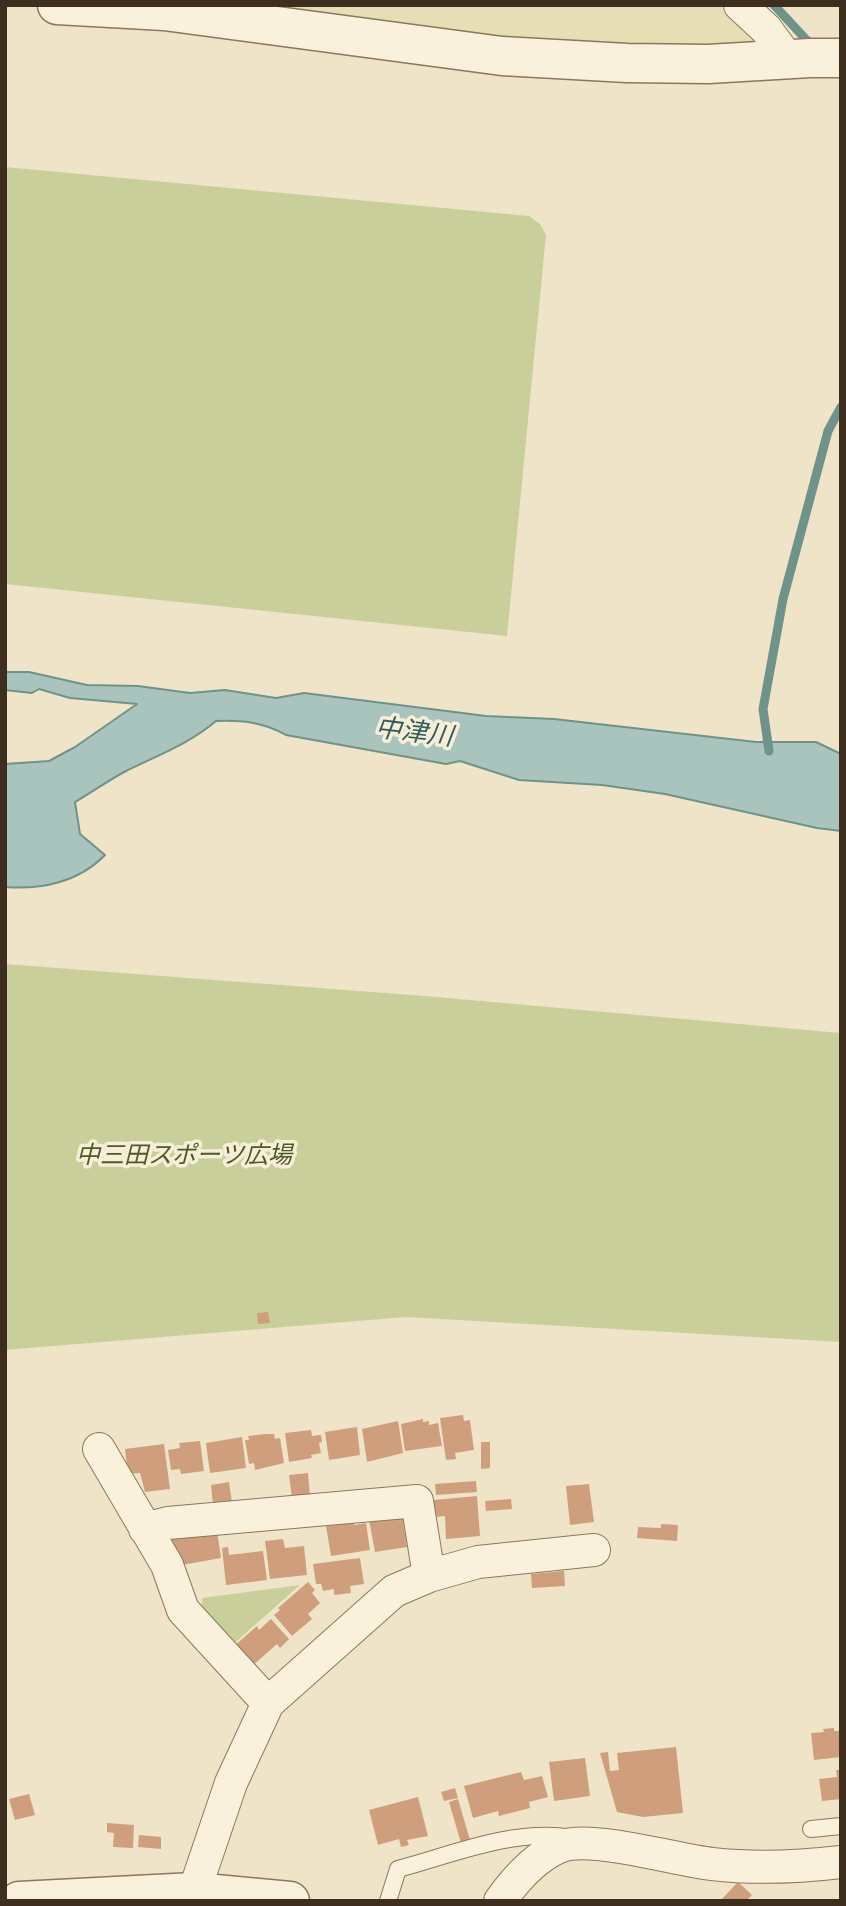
<!DOCTYPE html>
<meta charset="utf-8">
<style>
body{margin:0}
#map{position:relative;width:846px;height:1906px;overflow:hidden;background:#f0e4c8;font-family:"IBM Plex Serif",serif}
canvas{display:block}
.frame{position:absolute;inset:0;border:7px solid #3d2e20;pointer-events:none}
</style>
<div id="map">
<canvas width="846" height="1906"></canvas>
<div class="frame"></div>
</div>
<script>
const context = document.querySelector('canvas').getContext('2d');
context.lineJoin = 'round';
function fill(path, color) { context.fillStyle = color; context.fill(path, 'evenodd'); }
function stroke(path, color, width, dash) { context.strokeStyle = color; context.lineWidth = width; context.lineCap = dash ? 'butt' : 'round'; context.setLineDash(dash || []); context.stroke(path); }
function write(font, color, halo, rows, align = 'center') {
  context.font = font + ' "IBM Plex Serif","Noto Sans JP",serif'; context.lineWidth = 7; context.setLineDash([]); context.textBaseline = 'middle'; context.strokeStyle = halo; context.fillStyle = color; for (const [text, x, y, turn = 0] of rows) {
    context.save(); context.translate(x, y); context.rotate((+turn || 0) * Math.PI / 180); context.textAlign = isNaN(turn) ? turn : align; if (halo) context.strokeText(text, 0, 0); context.fillText(text, 0, 0); context.restore();
  }
}
const farmland = new Path2D(`
 M279 5H720L760 43 648 46 541 43 432 30Z`);
const green = new Path2D(`
 M5 167 529 216 540 224 546 235 507 636 5 584Z
 M5 964 425 996 841 1033V1342L406 1317 5 1350Z
 M300 1585 229 1648 202 1618V1598Z`);
const water = new Path2D(`
 M5 672H29L87 685 138 686 190 693 225 690 276 698 304 693 486 716 554 719 756 742H816L841 754V831L817 828 665 794 602 785 519 780 460 761 446 764 286 735C263 722 242 720 216 721 189 744 158 755 126 771 109 780 92 792 75 802L80 834 105 855C79 882 41 890 5 887V764L49 761 75 747 137 704 70 698 39 689 32 693 5 690Z`);
const stream = new Path2D(`
 M774 5 813 47
 M769 751 763 709 783 599 828 431 841 407`);
const building = new Path2D(`
 M268 1312 270 1323 258 1324 257 1313Z
 M463 1415 464 1421 470 1420 474 1450 455 1453 456 1459 446 1460 440 1418Z
 M423 1419V1422L429 1421V1425L438 1423 442 1446 405 1451 401 1424Z
 M398 1421 403 1453 367 1462 362 1429Z
 M357 1427 360 1455 329 1460 325 1432Z
 M311 1430 312 1436 321 1435 322 1442 319 1443 321 1453 311 1455 312 1458 289 1462 285 1433Z
 M266 1434H274L275 1439 280 1438 284 1463 255 1470 254 1463 249 1464 245 1440H249L248 1436Z
 M242 1437 246 1468 210 1473 206 1443Z
 M200 1441 204 1471 181 1474 180 1469 171 1470 168 1450 180 1448 179 1443Z
 M481 1442H490V1468L481 1469Z
 M164 1444 170 1489 145 1492 140 1473 128 1474 125 1449Z
 M308 1473 310 1496 292 1498 289 1475Z
 M476 1481 477 1492 436 1495 435 1484Z
 M229 1482 232 1503 213 1505 211 1485Z
 M589 1484 594 1522 570 1525 566 1486Z
 M477 1496 480 1536 446 1539 445 1516 435 1517 434 1500Z
 M511 1499 512 1509 486 1511 485 1501Z
 M402 1515 407 1547 375 1552 369 1520Z
 M354 1522V1525L366 1523 370 1550 331 1556 326 1526Z
 M661 1524 678 1525 677 1541 637 1538 638 1527 661 1528Z
 M217 1531 221 1558 182 1565 181 1555 174 1556 169 1541H172L171 1537Z
 M283 1539 285 1548 304 1546 307 1575 270 1579 265 1541Z
 M228 1547 229 1555 263 1551 267 1580 226 1585 222 1548Z
 M360 1558 364 1584 350 1586 351 1593 334 1595V1589L323 1591 321 1584H316L313 1564Z
 M564 1571 565 1586 532 1588 531 1574Z
 M308 1582 315 1590 312 1593 320 1603 308 1614 312 1619 292 1636 274 1615 280 1610 278 1608Z
 M271 1619 289 1639 280 1648 277 1644 251 1667 233 1647 257 1626 259 1630Z
 M834 1728V1731H841V1757L814 1760 811 1733 824 1732 823 1729Z
 M676 1747 683 1813 643 1817 617 1812 600 1753 608 1752 610 1771 619 1770 617 1753Z
 M585 1758 590 1796 554 1801 549 1762Z
 M836 1770H841V1799L822 1801 819 1779 837 1777Z
 M521 1772 524 1780 542 1776 548 1797 529 1802 530 1808 499 1816 498 1811 473 1818 464 1786Z
 M455 1788 458 1798 444 1801 441 1792Z
 M29 1794 35 1815 15 1820 9 1799Z
 M418 1797 428 1836 407 1840 409 1845 401 1847 399 1839 378 1845 369 1810Z
 M458 1799 470 1840 461 1843 449 1802Z
 M107 1823 134 1825 133 1848 113 1847 114 1833 107 1832Z
 M139 1835 161 1837V1849L138 1847Z
 M738 1882 752 1895 746 1901H720Z`);
const service = new Path2D(`
 M811 1829 841 1826
 M388 1901 398 1869C451 1855 510 1830 565 1837`);
const minor = new Path2D(`
 M740 5 766 29 788 59
 M99 1449 167 1565 183 1610 268 1703
 M145 1529 168 1523 417 1501 429 1576
 M194 1892 231 1783 268 1703 394 1591 429 1576 478 1562 594 1550
 M500 1901C515 1880 535 1857 559 1847 590 1834 675 1860 712 1864 755 1869 798 1867 841 1862`);
const tertiary = new Path2D(`
 M57 5 164 11 502 56 627 63 708 64 810 58H841
 M19 1901 194 1892 290 1901`);
const parkNames = [
 ["中三田スポーツ広場",184,1156]
];
const waterNames = [
 ["中津川",414,733,7]
];
fill(farmland, '#e6deb5');
fill(green, '#c9cf9b');
fill(water, '#a9c4bc');
stroke(water, '#6f938a', 2);
stroke(stream, '#6f938a', 9);
fill(building, '#cf9f7d');
stroke(service, '#8d765c', 18);
stroke(minor, '#8d765c', 34);
stroke(tertiary, '#8d765c', 41);
stroke(service, '#faf1dc', 16);
stroke(minor, '#faf1dc', 32);
stroke(tertiary, '#faf1dc', 38);
write('italic 24px', '#4d5a26', '#f7eed8', parkNames);
write('italic 26px', '#2f5d5a', '#f7eed8', waterNames);
</script>
